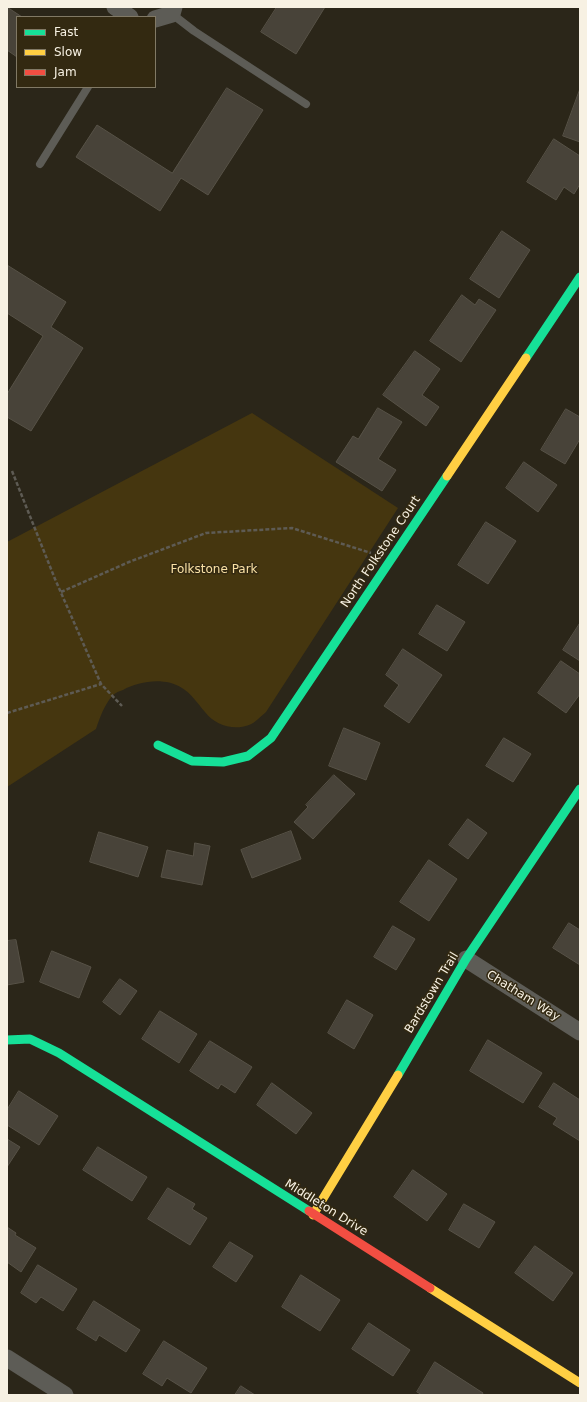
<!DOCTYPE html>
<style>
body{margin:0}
#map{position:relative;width:587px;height:1402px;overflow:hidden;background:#2b2619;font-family:"DejaVu Sans",sans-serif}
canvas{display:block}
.frame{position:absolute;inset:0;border:8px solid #f7f1e3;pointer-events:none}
.legend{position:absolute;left:16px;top:16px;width:140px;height:72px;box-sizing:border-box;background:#332911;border:1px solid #817965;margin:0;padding:5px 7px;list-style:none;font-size:12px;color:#f7f1e3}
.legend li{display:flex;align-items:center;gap:8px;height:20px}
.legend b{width:20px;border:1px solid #817965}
</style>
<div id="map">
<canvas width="587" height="1402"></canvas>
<div class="frame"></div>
<ul class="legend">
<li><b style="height:5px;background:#16e098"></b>Fast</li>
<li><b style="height:5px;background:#ffcf43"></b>Slow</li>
<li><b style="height:5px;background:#f24e42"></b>Jam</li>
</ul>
</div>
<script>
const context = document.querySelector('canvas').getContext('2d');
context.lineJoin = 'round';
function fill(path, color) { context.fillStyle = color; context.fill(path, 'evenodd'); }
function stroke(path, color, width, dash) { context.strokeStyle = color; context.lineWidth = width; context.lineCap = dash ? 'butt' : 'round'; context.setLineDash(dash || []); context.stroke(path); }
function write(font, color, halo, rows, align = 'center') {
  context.font = font + ' "DejaVu Sans",sans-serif'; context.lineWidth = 3; context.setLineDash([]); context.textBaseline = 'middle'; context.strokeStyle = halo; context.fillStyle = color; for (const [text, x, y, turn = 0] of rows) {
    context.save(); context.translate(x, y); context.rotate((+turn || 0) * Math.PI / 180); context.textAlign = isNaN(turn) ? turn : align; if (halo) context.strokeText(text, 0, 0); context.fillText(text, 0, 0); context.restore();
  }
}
const green = new Path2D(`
 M252 413 398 508 266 712C261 716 255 723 249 725 233 731 215 725 205 712 198 704 191 693 182 688 165 677 139 681 123 690 119 691 115 693 112 696 104 706 100 717 96 729L7 787V542Z`);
const building = new Path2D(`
 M7 7 22 17H17V57L7 50Z
 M277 7H325L296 54 261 32Z
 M227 88 263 110 208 195 181 178 160 211 76 157 97 125 172 173Z
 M580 89V142L563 136Z
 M554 139 580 156V184L574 194 564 187 556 200 527 182Z
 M502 231 530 250 499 298 470 279Z
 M7 265 66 302 51 327 83 348 31 431 7 417V394L43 336 7 313Z
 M462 295 475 305 479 299 496 310 461 362 430 341Z
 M415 351 440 369 422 395 439 407 426 426 383 395Z
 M378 408 402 422 378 459 396 470 382 491 336 462 353 436 358 439Z
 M566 409 580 417V439L565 464 541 450Z
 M524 462 557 485 538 512 506 488Z
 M486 522 516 541 488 584 458 565Z
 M437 605 465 622 447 651 419 634Z
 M580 623V661L563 650Z
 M403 649 442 675 409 723 384 706 399 685 386 675Z
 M561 661 580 674V694L566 713 538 693Z
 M344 728 380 743 366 780 329 766Z
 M504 738 531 754 513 782 486 766Z
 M334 775 355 794 313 839 294 822 308 807 306 805Z
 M468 819 487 833 468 859 449 845Z
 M291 831 301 859 252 878 241 850Z
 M99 832 148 847 138 877 90 862Z
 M195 843 210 846 202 885 161 877 167 850 193 856Z
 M429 860 457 879 429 921 400 902Z
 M569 923 580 930V965L553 948Z
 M393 926 415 939 396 970 374 957Z
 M16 940 24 982 7 985V941Z
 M52 951 91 967 79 998 40 982Z
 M120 979 137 991 120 1015 103 1002Z
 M347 1000 373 1015 354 1049 328 1033Z
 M160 1011 197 1034 179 1063 142 1039Z
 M488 1040 542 1073 523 1103 470 1071Z
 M210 1041 252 1067 235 1093 221 1084 218 1089 190 1071Z
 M272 1083 312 1113 296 1134 257 1105Z
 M554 1083 580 1100V1141L553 1124 557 1118 539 1107Z
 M19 1091 58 1116 39 1145 7 1125V1110Z
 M7 1139 20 1147 7 1167Z
 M98 1147 147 1177 132 1201 83 1170Z
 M413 1170 447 1194 427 1221 394 1197Z
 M168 1188 195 1204 192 1209 207 1218 190 1245 148 1219Z
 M464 1204 495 1222 479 1248 449 1230Z
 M7 1227 16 1233 15 1235 36 1248 21 1272 7 1262Z
 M230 1242 253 1256 236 1282 213 1267Z
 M535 1246 573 1273 553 1301 515 1273Z
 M38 1265 77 1289 63 1311 41 1297 36 1303 21 1293Z
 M301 1275 340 1300 320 1331 282 1307Z
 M94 1301 140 1330 126 1352 99 1335 96 1341 77 1329Z
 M369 1323 410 1350 393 1376 352 1349Z
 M164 1341 207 1368 191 1393 167 1378 162 1386 143 1374Z
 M435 1362 483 1393 482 1395H422L417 1392Z
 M241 1386 255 1395H235Z`);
const path = new Path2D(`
 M12 471 55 579 101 684 122 706
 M61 592 129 562 206 533 292 528 371 553
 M7 713 101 684`);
const lane = new Path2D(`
 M172 14 194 31 306 104
 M40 164 88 87`);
const street = new Path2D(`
 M115 7 130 17
 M155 19 172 14 174 7
 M466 959 580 1032
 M7 1358 65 1395`);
const fast = new Path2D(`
 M526 358 580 277
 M158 745 192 761 223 762 248 756 271 738 447 476
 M7 1040 30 1039 59 1053 309 1211
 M398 1075 466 959 580 789`);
const slow = new Path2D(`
 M447 476 526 358
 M313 1215 398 1075
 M430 1288 580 1383`);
const jam = new Path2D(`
 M309 1211 430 1288`);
const streetNames = [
 ["North Folkstone Court",381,552,-56],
 ["Bardstown Trail",432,993,-59],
 ["Chatham Way",523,996,32],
 ["Middleton Drive",326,1208,32]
];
const parkNames = [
 ["Folkstone Park",214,570]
];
fill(green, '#45360f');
fill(building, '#484339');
stroke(building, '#575247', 1);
stroke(path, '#5e5b54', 2.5, [4, 2]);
stroke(lane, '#5d5c56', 8);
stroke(street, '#5d5c56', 17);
stroke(fast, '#16e098', 9);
stroke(slow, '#ffcf43', 9);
stroke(jam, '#f24e42', 9);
write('12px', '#f7f1e3', '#332911', streetNames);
write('12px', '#f9e0a4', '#332911', parkNames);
</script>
